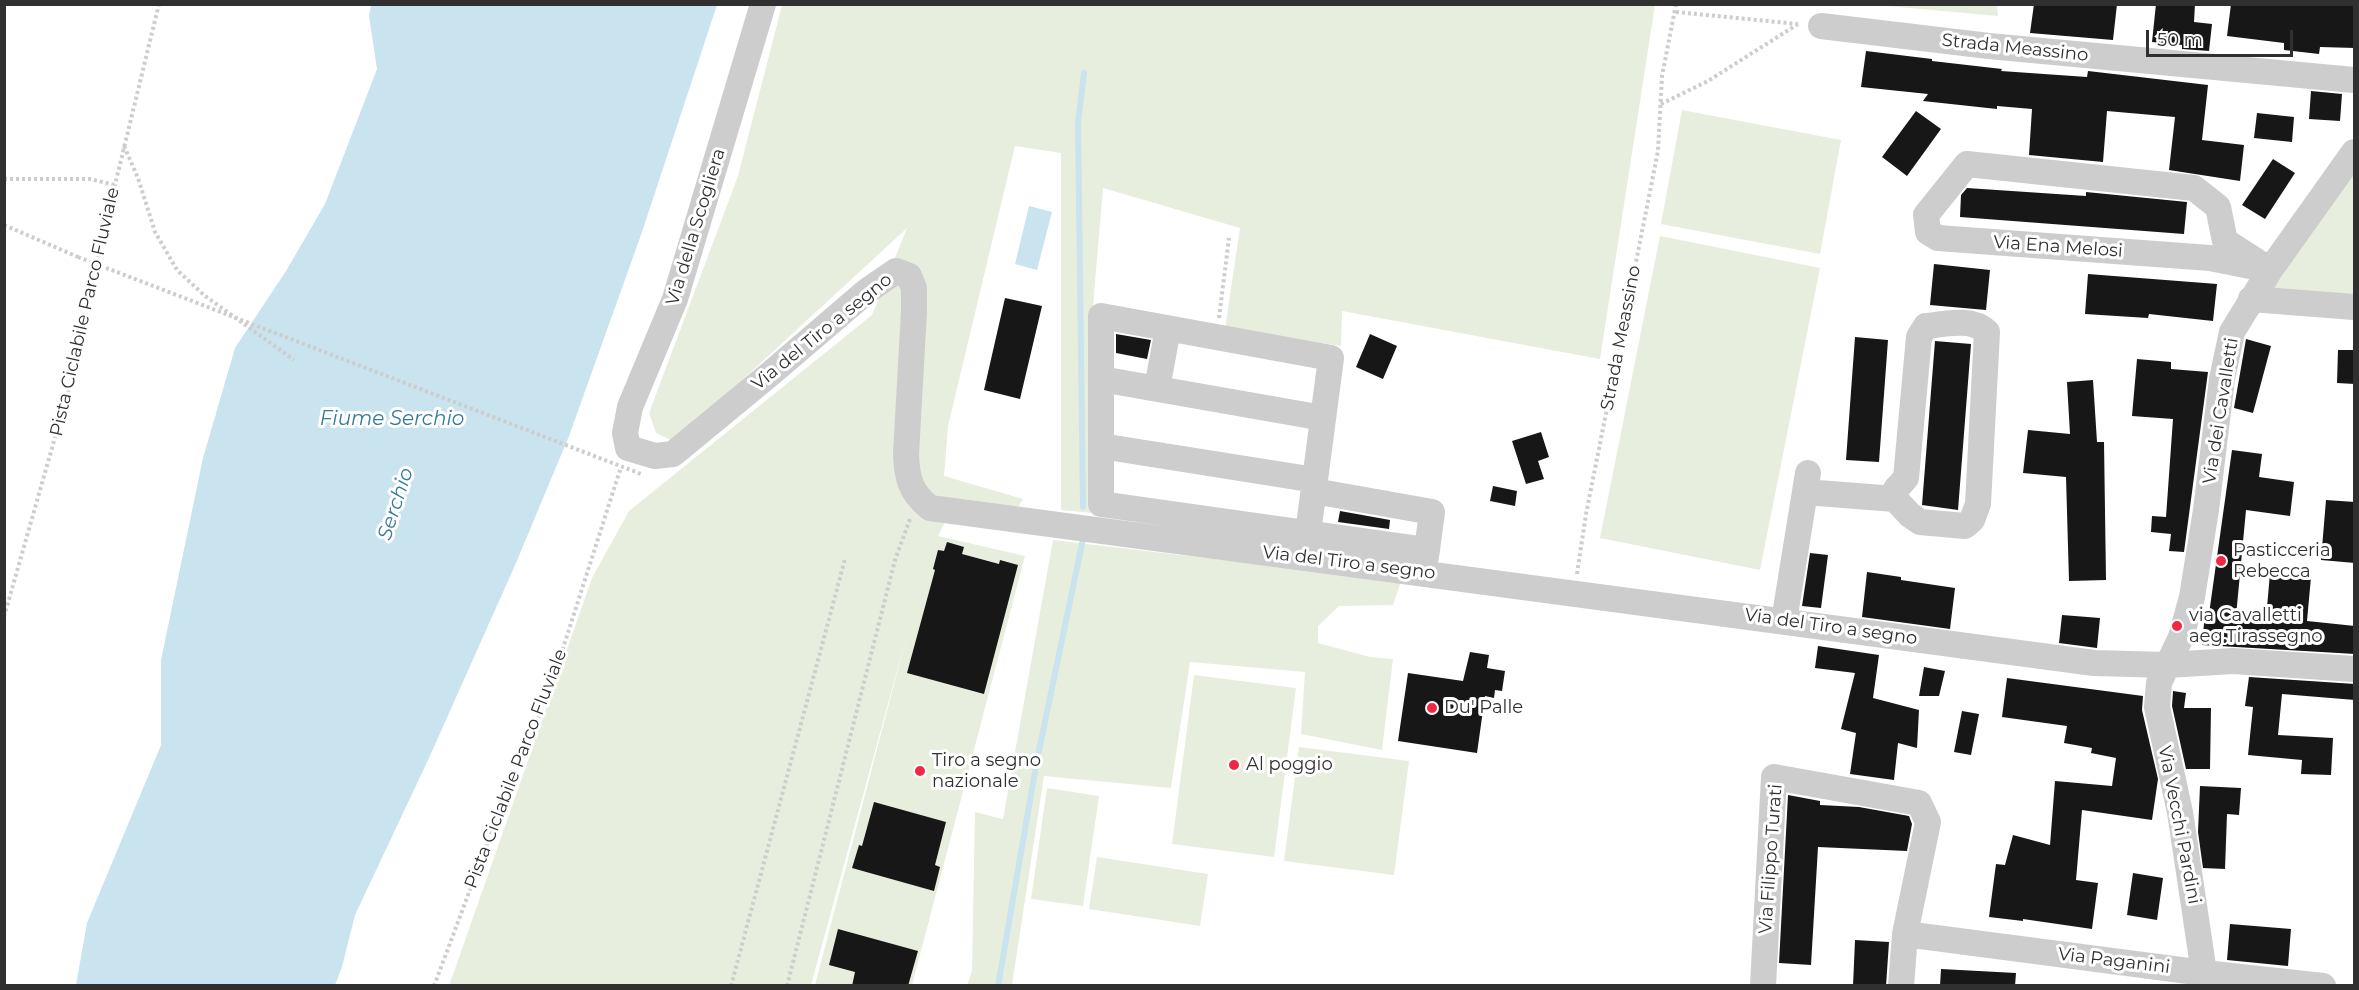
<!DOCTYPE html>
<style>
body{margin:0}
#map{position:relative;width:2359px;height:990px;overflow:hidden;background:#fff;font-family:Montserrat,sans-serif}
canvas{display:block}
.frame{position:absolute;inset:0;border:6px solid #303030;pointer-events:none}
.scale{position:absolute;left:2146px;top:30px;width:147px;height:27px;box-sizing:border-box;border:3px solid #303030;border-top:0;padding-left:8px;font-size:18px;line-height:21px;white-space:nowrap;color:#303030;-webkit-text-stroke:4px #fff;paint-order:stroke}
</style>
<div id="map">
<canvas width="2359" height="990"></canvas>
<div class="frame"></div>
<div class="scale">50 m</div>
</div>
<script>
const context = document.querySelector('canvas').getContext('2d');
context.lineJoin = 'round';
function fill(path, color) { context.fillStyle = color; context.fill(path, 'evenodd'); }
function stroke(path, color, width, dash) { context.strokeStyle = color; context.lineWidth = width; context.lineCap = dash ? 'butt' : 'round'; context.setLineDash(dash || []); context.stroke(path); }
function write(font, color, halo, rows, align = 'center') {
  context.font = font + ' Montserrat,sans-serif'; context.lineWidth = 6; context.setLineDash([]); context.textBaseline = 'middle'; context.strokeStyle = halo; context.fillStyle = color; for (const [text, x, y, turn = 0] of rows) {
    context.save(); context.translate(x, y); context.rotate((+turn || 0) * Math.PI / 180); context.textAlign = isNaN(turn) ? turn : align; if (halo) context.strokeText(text, 0, 0); context.fillText(text, 0, 0); context.restore();
  }
}
const green = new Path2D(`
 M782 5H1655L1600 359 1342 311 1341 346 1225 329 1240 228 1103 188 1093 306 1091 513 1061 510V153L1015 146 948 426 944 476 1023 499 1015 512 943 502 944 524 938 536 1025 556 912 985H815L908 631 811 985 449 986 592 578 629 511 872 315 907 228 675 442 656 433 649 413 738 176Z
 M1876 5H1997L1998 16Z
 M1682 110 1841 140 1820 254 1661 224Z
 M2354 167V295L2267 290Z
 M1660 236 1820 268 1760 570 1600 538Z
 M1053 540 1401 581 1393 605 1339 606 1318 626V643L1370 657 1393 659 1382 750 1301 734 1305 672 1190 662 1171 788 1044 776 1012 985 967 986 972 971 975 812 1003 819Z
 M1194 675 1296 688 1274 857 1172 844Z
 M1299 747 1409 761 1394 875 1284 861Z
 M1047 788 1099 796 1083 906 1031 899Z
 M1097 857 1208 874 1200 926 1089 909Z`);
const water = new Path2D(`
 M371 5H717L642 232 569 436 516 563 429 758 355 915 342 967 335 985H76L87 923 161 745V660L203 458 235 348 286 271 325 204 377 69 369 16Z
 M1029 206 1052 212 1037 270 1015 264Z`);
const stream = new Path2D(`
 M1083 507 1078 123 1084 73
 M998 986 1037 760 1083 539`);
const building = new Path2D(`
 M2034 4H2117L2113 40 2030 33Z
 M2156 4H2195L2194 22 2212 24 2209 51 2182 49V45L2152 42Z
 M2231 4H2355V48L2320 47 2319 54 2284 50V43L2227 36Z
 M1866 51 1932 59V61L2002 69 2001 71 2087 77 2088 71 2208 85 2202 140 2244 145 2240 181 2169 170 2175 117 2107 111 2103 162 2029 155 2032 109 1997 106V109L1923 101 1928 94 1861 87Z
 M2311 91 2342 94 2340 121 2309 119Z
 M1916 111 1941 129 1907 176 1882 157Z
 M2257 113 2294 117 2292 142 2254 138Z
 M2273 159 2295 173 2265 219 2242 205Z
 M1967 188 2086 196V192L2187 202 2184 234 1960 217 1961 195Z
 M1934 264 1990 270 1986 310 1930 305Z
 M2088 274 2217 284 2213 321 2149 314 2148 318 2085 314Z
 M1005 298 1042 306 1020 399 984 390Z
 M1116 334 1151 340 1147 359 1116 353Z
 M1370 334 1397 346 1383 379 1356 367Z
 M1855 337 1888 340 1879 462 1846 460Z
 M2246 339 2271 346 2253 413 2234 408Z
 M1935 341 1971 344 1958 510 1922 505Z
 M2338 350H2355V384L2337 383Z
 M2137 359 2171 362V369L2208 372 2184 552 2169 551 2171 534 2151 532 2152 516 2166 517 2173 419 2132 416Z
 M2093 380 2097 442H2104L2106 580 2069 581 2066 477 2023 473 2028 430 2070 434 2067 382Z
 M1541 432 1549 457 1538 461 1544 479 1526 484 1512 441Z
 M2232 450 2262 454 2259 477 2294 482 2290 516 2246 510 2236 616 2266 619 2270 573 2311 577 2307 621 2355 626V654L2202 645 2205 613 2209 614Z
 M1493 486 1517 491 1515 506 1490 501Z
 M2326 500 2355 502V563L2321 560Z
 M1340 511 1390 520 1389 529 1338 522Z
 M947 542 964 547 962 554 999 564 1000 560 1018 565 984 694 907 673 935 570 933 569 938 550 944 551Z
 M1810 553 1828 555 1821 608 1802 606Z
 M1867 572 1901 577V580L1955 588 1950 629 1862 617Z
 M2062 615 2100 618 2097 648 2059 643Z
 M1818 646 1879 655 1873 698 1919 710 1917 748 1898 743 1894 780 1850 774 1856 733 1841 729 1855 673 1815 668Z
 M1470 652 1489 655 1487 668 1505 671 1502 691 1495 690 1494 698 1485 696 1477 753 1398 741 1408 673 1463 681Z
 M1924 667 1945 671 1939 696H1919Z
 M2249 677 2355 684V700L2282 694 2278 735 2333 738 2331 775 2301 774 2302 760 2248 755 2253 707 2245 706Z
 M2007 678 2143 696 2142 710 2158 779 2152 820 2082 810 2076 880 2098 883 2092 929 2023 919V921L1989 917 1996 864 2005 865 2013 835 2050 845 2055 781 2112 786 2116 758 2091 753 2092 748 2064 743 2067 726 2002 717Z
 M2173 691 2186 693 2184 708H2211L2210 769H2186L2172 706Z
 M1962 711 1979 714 1971 755 1954 752Z
 M2200 786 2241 788 2239 815 2227 814 2225 869 2203 868 2198 832Z
 M1788 795 1820 801V805L1859 807 1909 816 1912 824 1907 851 1818 847 1811 965 1779 963Z
 M874 802 946 822 935 865 940 867 934 891 852 868 859 845 862 846Z
 M2133 873 2163 878 2157 920 2127 915Z
 M2230 924 2291 929 2288 966 2227 960Z
 M838 929 918 951 908 986H852L855 972 829 965Z
 M1855 940 1889 942 1886 986H1853Z
 M1941 969 2016 973 2015 986H1940Z`);
const path = new Path2D(`
 M1676 12 1798 24
 M1661 104 1708 81 1798 24
 M124 146 138 178 155 232 177 270 205 296 294 360
 M4 179H90L115 185
 M4 225 78 257
 M1219 318 1229 238
 M1577 574 1586 514 1658 151 1662 76 1676 4
 M4 617 75 367 104 230 159 4
 M434 986 501 807 549 692 621 467
 M731 986 845 559
 M787 986 895 560 910 519`);
const minor = new Path2D(`
 M763 4 675 299 630 407 625 433 628 448 655 456 673 454 770 374 867 291 896 271 909 276 914 288V311L906 454C907 478 910 492 930 508L2094 663 2167 665 2233 661 2354 669
 M1821 26 1989 46 2354 80
 M1967 164 2194 188 2218 207 2225 241 2270 270 2210 258 1938 238 1928 232 1926 215Z
 M2251 299 2354 307
 M1101 379 1323 418
 M1157 388 1168 329
 M1101 446 1315 480
 M1314 491 1432 512 1427 550
 M1805 492 1895 499 1910 515 1920 522 1965 526 1972 520 1978 504 1987 332C1972 317 1945 324 1926 326L1919 337 1906 478 1896 489 1895 499
 M1308 533 1331 358 1101 316V504L1427 550 1423 573
 M1784 621 1808 473
 M1905 934 2204 973 2323 986
 M1763 986 1774 777 1919 803 1928 822 1905 934 1901 986
 M2206 986 2180 812 2157 707 2159 683 2181 637 2192 597 2206 510 2222 379 2232 332 2270 270 2354 152`);
const pathBridge = new Path2D(`
 M78 257 641 474`);
const markers = [
 [2221,561,6,"#f22745"],
 [2177,626,6,"#f22745"],
 [1432,708,6,"#f22745"],
 [1234,765,6,"#f22745"],
 [920,771,6,"#f22745"]
];
const streetNames = [
 ["Strada Meassino",2015,48,6],
 ["Via della Scogliera",696,227,-73],
 ["Via Ena Melosi",2058,247,4],
 ["Pista Ciclabile Parco Fluviale",85,312,-77],
 ["Via del Tiro a segno",822,332,-39],
 ["Strada Meassino",1621,338,-79],
 ["Via dei Cavalletti",2221,411,-81],
 ["Via del Tiro a segno",1349,563,7],
 ["Via del Tiro a segno",1831,627,8],
 ["Pista Ciclabile Parco Fluviale",516,769,-69],
 ["Via Vecchi Pardini",2179,825,79],
 ["Via Filippo Turati",1771,859,-86],
 ["Via Paganini",2114,961,7]
];
const poiNames = [
 ["Pasticceria",2233,551],
 ["Rebecca",2233,572],
 ["via Cavalletti",2189,616],
 ["aeg.Tirassegno",2189,637],
 ["Du' Palle",1444,708],
 ["Tiro a segno",932,761],
 ["nazionale",932,782],
 ["Al poggio",1246,765]
];
const waterNames = [
 ["Fiume Serchio",392,419],
 ["Serchio",396,504,-72]
];
fill(green, '#e8eedd');
fill(water, '#c9e3ef');
stroke(stream, '#c9e3ef', 6);
fill(building, '#171717');
stroke(path, '#cdcdcd', 4, [3, 3]);
stroke(minor, '#cdcdcd', 26);
stroke(pathBridge, '#cdcdcd', 4, [3, 3]);
for (const [x, y, r, color] of markers) { const dot = new Path2D(); dot.arc(x, y, r, 0, 2 * Math.PI); context.fillStyle = color; context.fill(dot); stroke(dot, '#fff', 2); }
write('18px', '#303030', '#fff', streetNames);
write('18px', '#303030', '#fff', poiNames, 'left');
write('italic 20px', '#377b99', '#fff', waterNames);
</script>
